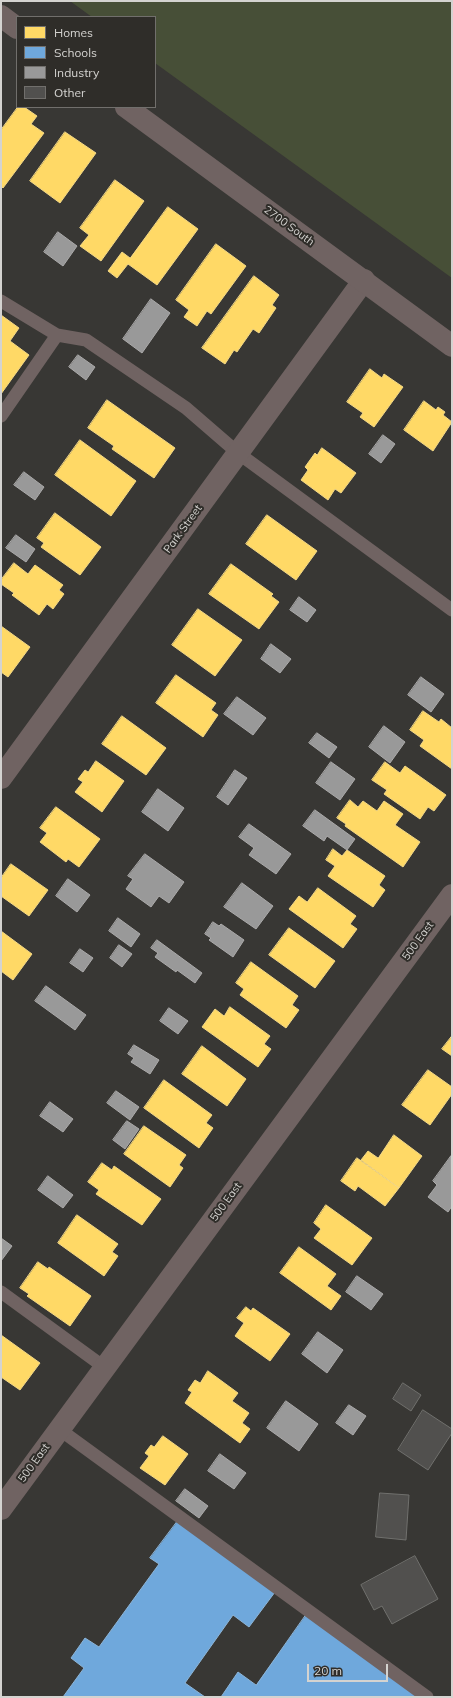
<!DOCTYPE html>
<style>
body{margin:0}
#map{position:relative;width:453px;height:1698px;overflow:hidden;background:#383734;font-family:Mulish,sans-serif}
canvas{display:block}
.frame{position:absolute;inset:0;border:2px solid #d4d3d0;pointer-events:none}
.legend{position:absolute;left:16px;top:16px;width:140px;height:92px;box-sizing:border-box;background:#2f2d29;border:1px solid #716f6c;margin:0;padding:5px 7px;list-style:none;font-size:12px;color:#d4d3d0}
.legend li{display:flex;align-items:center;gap:8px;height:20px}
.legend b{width:20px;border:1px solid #716f6c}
.scale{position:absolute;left:307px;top:1664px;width:81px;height:18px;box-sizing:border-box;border:2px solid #d4d3d0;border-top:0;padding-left:5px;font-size:12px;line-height:14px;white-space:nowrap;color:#d4d3d0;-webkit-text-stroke:3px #2f2d29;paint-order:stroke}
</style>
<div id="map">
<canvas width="453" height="1698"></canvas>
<div class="frame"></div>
<ul class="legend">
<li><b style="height:11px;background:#ffd966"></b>Homes</li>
<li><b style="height:11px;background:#6fa8dc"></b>Schools</li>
<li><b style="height:11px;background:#999"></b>Industry</li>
<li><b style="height:11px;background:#51504e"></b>Other</li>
</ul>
<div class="scale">20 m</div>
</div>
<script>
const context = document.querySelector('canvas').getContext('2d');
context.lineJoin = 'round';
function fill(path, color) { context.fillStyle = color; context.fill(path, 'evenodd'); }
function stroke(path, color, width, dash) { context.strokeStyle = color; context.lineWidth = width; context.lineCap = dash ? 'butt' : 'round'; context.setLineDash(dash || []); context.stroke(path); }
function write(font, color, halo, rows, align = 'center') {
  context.font = font + ' Mulish,sans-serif'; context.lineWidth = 4; context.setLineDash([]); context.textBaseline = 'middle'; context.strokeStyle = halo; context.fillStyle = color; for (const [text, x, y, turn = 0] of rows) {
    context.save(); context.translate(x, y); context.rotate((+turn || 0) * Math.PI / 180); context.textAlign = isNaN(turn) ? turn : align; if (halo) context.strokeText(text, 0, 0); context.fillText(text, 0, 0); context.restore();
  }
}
const green = new Path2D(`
 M70 1H452V278L155 63V17H92Z`);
const homes = new Path2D(`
 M18 107H24L37 116 31 124 44 133 3 188 1 186V130Z
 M65 132 96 153 60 203 30 181Z
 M115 180 144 201 101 261 80 246 89 235 80 228Z
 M168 207 198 229 157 285 128 264 117 278 108 271 122 252 130 258Z
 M216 244 246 266 211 314 207 311 197 326 184 317 189 310 176 300Z
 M254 276 279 295 272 305 276 308 259 333 253 329 237 352 234 350 225 364 202 348Z
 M1 315 19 328 10 341 29 355 1 394Z
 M370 369 382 378 384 374 403 387 374 427 360 417 363 413 347 402Z
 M107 400 175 448 154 478 112 449 114 446 88 428Z
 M424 401 436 410 438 407 445 412 443 415 452 422 433 451 404 430Z
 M80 440 136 481 111 516 55 475Z
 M322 448 356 473 341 493 335 489 328 500 301 480 308 470 305 467 315 453 317 455Z
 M55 513 101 547 80 575 41 547 44 543 37 538Z
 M267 515 317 551 296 580 246 544Z
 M14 563 28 574 35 565 63 585 59 590 64 594 53 609 47 604 39 615 12 595 14 593 1 584V580Z
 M231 564 273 594 271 596 279 602 259 629 209 594Z
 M198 609 242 640 215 676 172 645Z
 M1 626 30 647 8 677 1 672Z
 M176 675 216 703 211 710 218 715 203 737 156 703Z
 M423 711 439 722 441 719 452 728V769L420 746 424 740 410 730Z
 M122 716 166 748 146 775 102 744Z
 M96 761 124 781 102 812 75 792 83 782 78 779 85 770 88 772Z
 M385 762 400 773 405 766 446 795 434 811 428 807 420 819 384 794 387 790 372 780Z
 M350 800 358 807 363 801 377 811 384 801 403 814 395 825 420 842 403 867 345 826 346 824 337 818Z
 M56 807 100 839 79 867 68 859 66 862 40 842 47 833 40 828Z
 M333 849 342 856 347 850 385 876 379 885 385 890 373 907 328 876 335 866 326 860Z
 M11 864 48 890 29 916 1 896V878Z
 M318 888 356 916 350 924 357 929 343 948 289 909 299 896 307 902Z
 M289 928 335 961 315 988 269 955Z
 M1 931 32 954 13 980 1 971Z
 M251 962 298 996 292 1005 299 1010 286 1028 240 995 244 989 236 983Z
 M230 1007 270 1036 264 1044 271 1049 258 1067 202 1027 215 1009 224 1016Z
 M452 1036V1056L442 1049Z
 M202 1046 246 1079 227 1106 182 1074Z
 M428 1070 452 1087V1094L430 1125 402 1105Z
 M164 1080 212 1115 206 1123 213 1128 199 1148 144 1108Z
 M144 1126 186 1155 179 1165 183 1168 170 1187 124 1154Z
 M394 1135 422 1156 399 1188 361 1160 368 1151 378 1158Z
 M357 1158 399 1188 385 1206 358 1186 355 1191 341 1181Z
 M102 1163 112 1170 114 1166 161 1199 142 1225 96 1194 99 1190 88 1182Z
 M326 1205 372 1238 352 1265 314 1238 321 1229 314 1223Z
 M77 1215 118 1244 112 1252 118 1256 104 1276 58 1243Z
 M299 1247 336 1274 327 1286 341 1296 331 1310 280 1273Z
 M38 1262 48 1269 49 1267 91 1296 70 1326 27 1296 29 1294 20 1288Z
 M246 1307 251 1311 253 1308 290 1334 270 1361 235 1336 244 1323 237 1318Z
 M1 1335 40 1363 20 1390 1 1377Z
 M208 1371 238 1393 232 1401 249 1413 242 1423 250 1429 240 1443 185 1403 192 1392 188 1390 195 1380 200 1383Z
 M163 1436 188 1454 165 1485 140 1468 149 1456 145 1453 151 1445 154 1447Z`);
const schools = new Path2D(`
 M177 1522 275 1592 249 1627 233 1615 185 1683 205 1697H63L84 1668 71 1658 85 1638 99 1647 159 1564 150 1558Z
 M306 1615 419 1697H221L238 1672 256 1685Z`);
const industry = new Path2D(`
 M58 232 77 246 63 266 44 252Z
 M151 299 170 313 142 353 123 339Z
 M78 355 95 367 86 380 69 367Z
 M383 435 395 444 381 463 369 454Z
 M24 472 44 487 35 500 14 485Z
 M16 535 35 549 26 562 6 548Z
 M299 597 316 610 307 622 290 610Z
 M271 644 291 659 280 673 261 659Z
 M421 677 444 694 431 712 408 695Z
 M237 697 266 718 253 735 224 714Z
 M384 726 405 742 390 763 369 747Z
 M317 733 337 747 329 758 309 743Z
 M331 762 355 779 340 800 316 783Z
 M235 770 247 778 228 805 217 797Z
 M158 789 184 808 168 831 142 812Z
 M315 810 355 839 347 850 327 836 324 841 303 826Z
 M249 824 291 854 276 874 249 855 254 848 239 837Z
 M145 854 184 882 169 903 159 896 151 907 126 889 133 879 128 876Z
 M68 879 90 895 77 912 56 896Z
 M242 883 273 906 256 929 224 907Z
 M118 918 140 934 131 947 109 931Z
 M213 922 219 926 221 924 244 940 233 957 209 940 211 938 205 934Z
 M157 940 202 973 195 983 177 970 176 972 155 957 158 953 151 948Z
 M119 945 132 954 122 967 110 958Z
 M80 949 93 958 83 972 70 963Z
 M46 986 86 1015 75 1030 35 1001Z
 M169 1008 188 1021 178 1034 160 1021Z
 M134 1045 159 1060 150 1074 131 1062 134 1058 128 1054Z
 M116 1091 139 1107 130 1120 107 1103Z
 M50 1102 73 1119 63 1132 40 1116Z
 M127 1121 139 1129 125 1149 113 1140Z
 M451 1156 452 1206 448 1212 428 1197 437 1185 433 1181Z
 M48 1176 73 1195 63 1208 38 1190Z
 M1 1238 12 1246 1 1261Z
 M357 1276 383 1294 371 1310 346 1292Z
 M318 1332 343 1350 327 1373 302 1354Z
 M286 1401 318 1424 299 1451 267 1428Z
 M349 1405 366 1416 353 1435 336 1423Z
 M220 1454 246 1473 234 1489 208 1471Z
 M185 1489 208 1506 199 1518 176 1501Z`);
const building = new Path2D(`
 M403 1383 421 1395 411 1411 393 1399Z
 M423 1410 452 1429V1433L428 1470 398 1450Z
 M380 1493 409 1495 406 1540 376 1537Z
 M415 1556 438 1599 392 1624 382 1606 374 1610 361 1585Z`);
const service = new Path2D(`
 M1 301 57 335 86 340 186 408 238 453 452 610
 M1 416 57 335
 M1 1292 104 1367
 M59 1429 427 1697`);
const minor = new Path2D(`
 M1 778 364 280`);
const tertiary = new Path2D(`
 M1 16 17 28
 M126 107 452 346
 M1 1509 452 895`);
const streetNames = [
 ["2700 South",289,226,36],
 ["Park Street",183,529,-54],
 ["500 East",418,941,-54],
 ["500 East",226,1202,-54],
 ["500 East",34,1463,-54]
];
fill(green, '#474f37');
fill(homes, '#ffd966');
stroke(homes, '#f2d786', 1);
fill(schools, '#6fa8dc');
stroke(schools, '#8db5d8', 1);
fill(industry, '#999');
stroke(industry, '#abaaaa', 1);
fill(building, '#51504e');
stroke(building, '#70706d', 1);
stroke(service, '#706362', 13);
stroke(minor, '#706362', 22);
stroke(tertiary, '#706362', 22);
write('11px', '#d4d3d0', '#2f2d29', streetNames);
</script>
